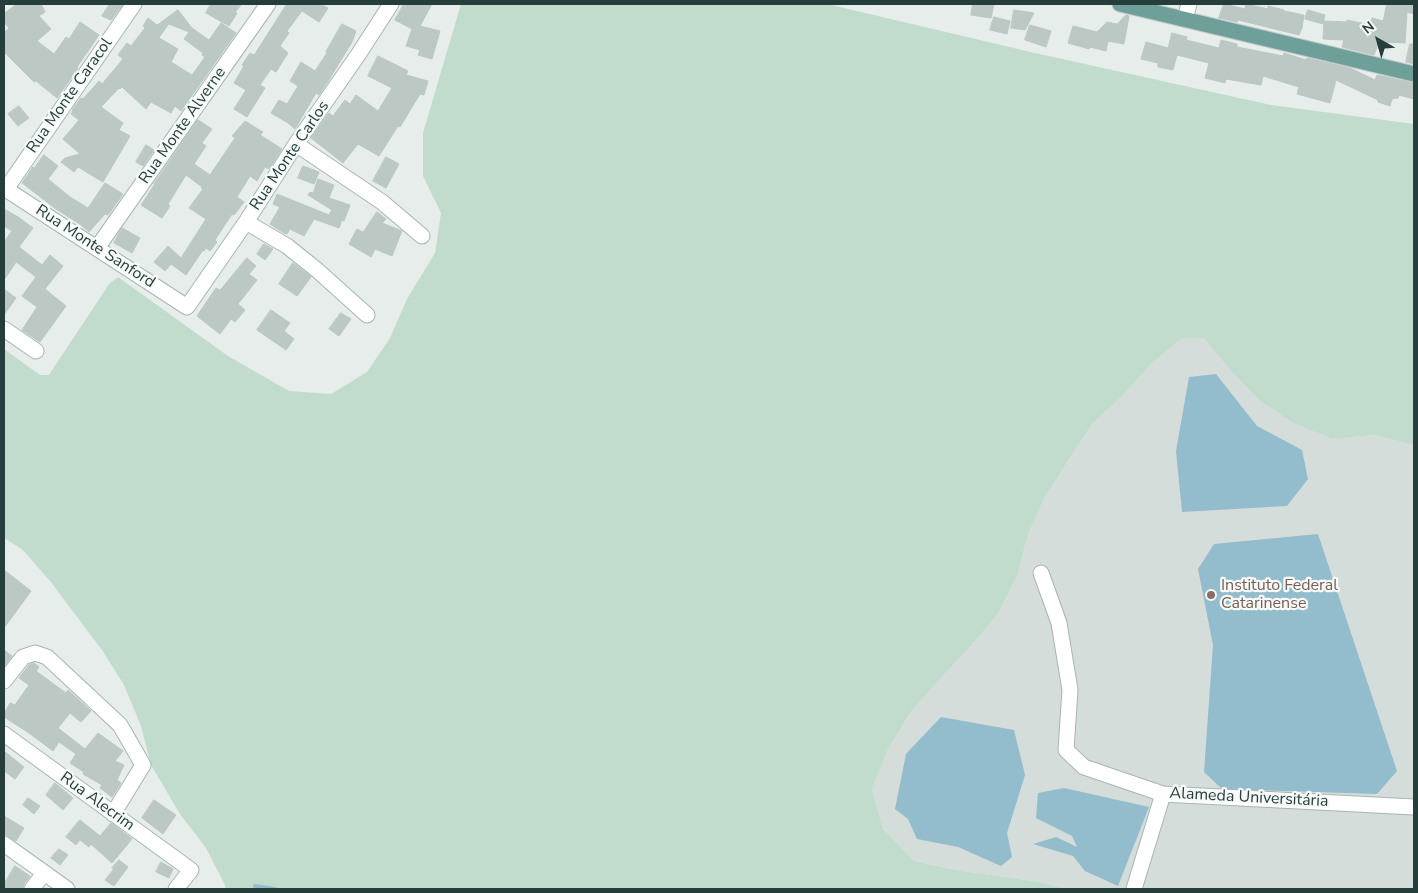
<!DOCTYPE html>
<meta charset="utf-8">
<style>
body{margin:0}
#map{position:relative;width:1418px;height:893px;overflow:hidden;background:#e6edeb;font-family:"Nunito Sans",sans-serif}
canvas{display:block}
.frame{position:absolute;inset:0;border:5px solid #263e3b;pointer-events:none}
.north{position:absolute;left:1353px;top:15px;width:50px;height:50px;-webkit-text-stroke:4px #f6faf9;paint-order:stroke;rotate:322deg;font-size:14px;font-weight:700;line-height:20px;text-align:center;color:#263e3b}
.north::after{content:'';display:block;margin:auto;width:18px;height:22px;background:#263e3b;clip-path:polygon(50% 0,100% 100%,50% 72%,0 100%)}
</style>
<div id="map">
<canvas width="1418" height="893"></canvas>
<div class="frame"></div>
<div class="north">N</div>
</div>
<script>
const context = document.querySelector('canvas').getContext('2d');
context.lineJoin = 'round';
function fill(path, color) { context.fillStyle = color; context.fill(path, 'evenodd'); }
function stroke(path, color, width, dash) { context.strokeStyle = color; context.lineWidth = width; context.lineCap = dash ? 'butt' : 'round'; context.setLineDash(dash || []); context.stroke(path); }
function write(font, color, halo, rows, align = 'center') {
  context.font = font + ' "Nunito Sans",sans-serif'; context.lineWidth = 4.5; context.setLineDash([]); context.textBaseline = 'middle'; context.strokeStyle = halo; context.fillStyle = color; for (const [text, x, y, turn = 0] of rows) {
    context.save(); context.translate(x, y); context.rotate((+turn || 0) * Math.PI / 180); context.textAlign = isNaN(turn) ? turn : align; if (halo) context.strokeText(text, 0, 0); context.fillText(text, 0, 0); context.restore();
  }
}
const built = new Path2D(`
 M1204 337 1230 370 1259 400 1293 423 1332 439 1373 435 1414 445V889H1067L1040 882 955 870 914 861 883 829 872 789 888 749 910 713 938 681 971 646 997 615 1017 576 1028 534 1046 495 1092 424 1123 395 1153 362 1182 338Z`);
const green = new Path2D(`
 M461 4H827L1035 53 1271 105 1414 124V445L1373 435 1332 439 1293 423 1259 400 1230 370 1204 338H1182L1153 362 1123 395 1092 424 1046 495 1028 534 1017 576 997 615 971 646 938 681 910 713 888 749 872 789 883 829 914 861 955 870 1040 882 1067 889H225V885L206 848 180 814 151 765 141 726 124 685 102 650 50 581 23 550 4 538V349L40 375H49L109 284 118 277 228 356 289 391 331 394 367 372 390 338 407 299 435 253 441 213 423 176V133Z`);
const water = new Path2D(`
 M1216 374 1257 426 1302 450 1308 479 1287 506 1182 512 1176 451 1189 377Z
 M1318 534 1397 771 1377 794 1222 789 1204 772 1213 645 1198 569 1214 544Z
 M941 717 1014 730 1025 775 1007 833 1012 857 1001 866 958 847 917 839 908 819 895 809 906 754Z
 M1064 788 1149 807 1118 886 1085 871 1073 856 1033 844 1056 837 1077 847 1072 836 1036 818 1038 793Z`);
const stream = new Path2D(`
 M255 886 275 889`);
const building = new Path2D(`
 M17 4H41L45 12 39 16 51 29 37 41 54 54 66 37 69 39 80 22 99 35 77 67 78 68 57 98 36 81 34 82 4 52V33L9 28 4 22V14Z
 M110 4H123L111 20 102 16Z
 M211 4H242L235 12 237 13 229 26 206 13Z
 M287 4H320L328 8 319 22 302 11 287 31 289 33 280 46 288 53 276 72 271 69 260 85 265 88 247 117 234 109 246 90 234 83 244 66 242 65 250 53 254 55Z
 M404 4H432L420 26 440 31 432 59 418 55 420 50 406 46 412 29 395 20Z
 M973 4H994L991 18 971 15Z
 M1224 4 1245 9 1246 4 1268 9V6L1284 10V11L1304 15 1302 28 1299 35 1238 20 1237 22 1219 18Z
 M1387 4H1414V14L1407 12 1405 43 1379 42 1374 55 1342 47 1344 40 1323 39 1324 21 1347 22V20L1370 25 1372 18 1383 21Z
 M178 10 192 28 209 40 221 23 236 33 181 111 175 106 171 113 151 102 146 109 122 87 120 89 119 88 101 107 123 123 119 130 130 136 103 182 78 167 74 172 61 162 65 158 80 154 63 139 79 120 71 114 73 111 72 110 81 98 83 99 99 81 102 84 123 59 118 55 127 43 131 46 145 28 143 26 148 18 157 25ZM169 24 189 32 184 39 203 53 202 55 205 57 192 75 171 62 178 49 159 38Z
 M1014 10 1034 13 1025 30 1011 28Z
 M1308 10 1325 15 1323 24 1305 19Z
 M1126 15 1129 16 1124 44 1108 41 1106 51 1090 47 1089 49 1068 43 1073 26 1097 32 1107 22 1117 24Z
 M994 17 1010 21 1007 34 990 30Z
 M342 24 356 31 352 42 327 83 319 95 316 93 295 129 288 123 271 113 279 100 287 104 298 86 290 81 301 62 315 71 327 53 326 52Z
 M1030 25 1051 31 1046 47 1025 40Z
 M1172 33 1187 37 1186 40 1219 48 1221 40 1237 44V47L1283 56 1284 53 1306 60 1307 58 1350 68 1375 80 1377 75 1414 83V99L1399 95 1398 98 1392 99 1390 106 1378 102V100L1336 80 1330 103 1297 94 1299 87 1263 76 1261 85 1226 79 1225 83 1205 78 1209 63 1177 55 1173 70 1158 67V63L1141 59 1146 42 1168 48Z
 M1410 44H1414V64L1406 62Z
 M378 56 408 71 406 75 428 81 424 95 420 94 400 127 398 126 379 156 358 144 343 163 311 138 329 113 333 116 345 100 350 104 356 95 378 111 392 88 368 76Z
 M19 106 29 118 18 126 8 114Z
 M198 120 212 129 202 143 206 146 194 164 210 175 235 138 232 136 245 121 263 132 260 135 282 149 269 169 265 167 257 181 250 176 237 197 244 202 234 215 232 214 215 240 217 242 210 251 206 248 204 251 203 250 186 275 171 264 165 271 154 262 168 246 181 258 206 219 189 208 203 189 201 188 202 187 186 175 168 204 170 206 162 218 141 205 155 184H154Z
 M146 145 154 150 143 166 136 162Z
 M44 155 58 166 48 179 70 197 88 208 105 183 123 194 108 215 105 214 89 232 81 225 56 209 22 183 33 167 34 168Z
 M386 157 399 164 386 188 373 181Z
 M303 166 319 172 314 184 298 178Z
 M318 179 334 185 329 198 350 205 344 221 340 219 342 220 339 228 314 219 304 236 290 229 287 234 284 233 270 224 280 207 273 204 277 194 329 215 332 210 308 195 310 192 313 193Z
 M4 209 18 217 33 228 19 247 42 265 50 255 63 266 45 289 66 306 40 342 22 330 37 307 22 296 36 277 16 262 4 280V242L12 231 4 226Z
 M377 212 386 219 382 223 402 231 392 256 375 249 371 257 349 244 357 229 363 232Z
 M122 228 140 238 132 253 114 243Z
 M264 244 273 249 265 260 257 254Z
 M247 258 256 266 249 274 257 280 238 304 245 310 235 322 231 319 220 334 197 316 216 288 220 290Z
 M293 263 311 277 297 296 279 284Z
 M4 289 16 298 4 315Z
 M271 310 290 323 284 331 294 339 286 350 257 330Z
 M341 313 351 319 339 336 329 329Z
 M4 570 31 591 4 628Z
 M4 650 12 656 4 666Z
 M34 663 39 667 36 671 66 693 68 690 91 711 81 722 70 713 58 728 85 749 98 733 123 751 115 761 124 765 117 780 121 783 112 797 100 788 102 785 83 774 84 772 70 763 76 754 59 742 53 751 29 733 4 717V714L10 703 15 705 29 685 19 678 29 665Z
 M4 751 24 767 15 779 4 771Z
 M55 783 73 798 63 810 46 795Z
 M28 798 40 806 34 814 23 805Z
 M154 800 176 815 163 834 142 818Z
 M4 816 24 828 16 841 4 834Z
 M80 820 100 836 111 823 132 839 112 863 91 844 89 847 80 840 76 845 66 837Z
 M59 849 68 855 60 865 51 858Z
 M119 860 128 867 114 886 105 880 114 869 112 868Z
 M161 862 173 869 169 878 156 872Z
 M15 866 30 876 24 884 23 889H4V884Z`);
const minor = new Path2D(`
 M1185 19 1189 4
 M296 144 382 202 422 236
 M4 188 187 307 246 222 296 144 358 55 391 4
 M6 189 134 4
 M246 222 287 246 317 270 367 315
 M97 248 268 4
 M4 329 36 351
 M1041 573 1059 623 1070 690 1066 750 1084 767 1163 794 1414 807
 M4 681 23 657 35 653 47 657 120 725 143 765 113 814
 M4 734 191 870 176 889
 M4 844 67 889
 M32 889 44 873
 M1134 889 1163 794`);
const major = new Path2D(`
 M1120 4 1414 74`);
const markers = [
 [1211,595,5,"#8d6e63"]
];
const streetNames = [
 ["Rua Monte Caracol",70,96,-55],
 ["Rua Monte Alverne",183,126,-55],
 ["Rua Monte Carlos",290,156,-56],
 ["Rua Monte Sanford",95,247,33],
 ["Alameda Universitária",1249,798,3],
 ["Rua Alecrim",97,802,36]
];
const educationNames = [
 ["Instituto Federal",1221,586],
 ["Catarinense",1221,604]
];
fill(built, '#d4ddda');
fill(green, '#c1dccc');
fill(water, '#93bccd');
stroke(stream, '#93bccd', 4);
fill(building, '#bbc8c4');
stroke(building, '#b9c7c3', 1);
stroke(minor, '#a9b5b3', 17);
stroke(major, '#c2c9c8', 17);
stroke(minor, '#fff', 15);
stroke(major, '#6e9f99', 15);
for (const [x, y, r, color] of markers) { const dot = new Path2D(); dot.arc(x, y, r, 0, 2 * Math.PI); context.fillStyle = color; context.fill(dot); stroke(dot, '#f6faf9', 2); }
write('16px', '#263e3b', '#f6faf9', streetNames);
write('16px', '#785e54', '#f6faf9', educationNames, 'left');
</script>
